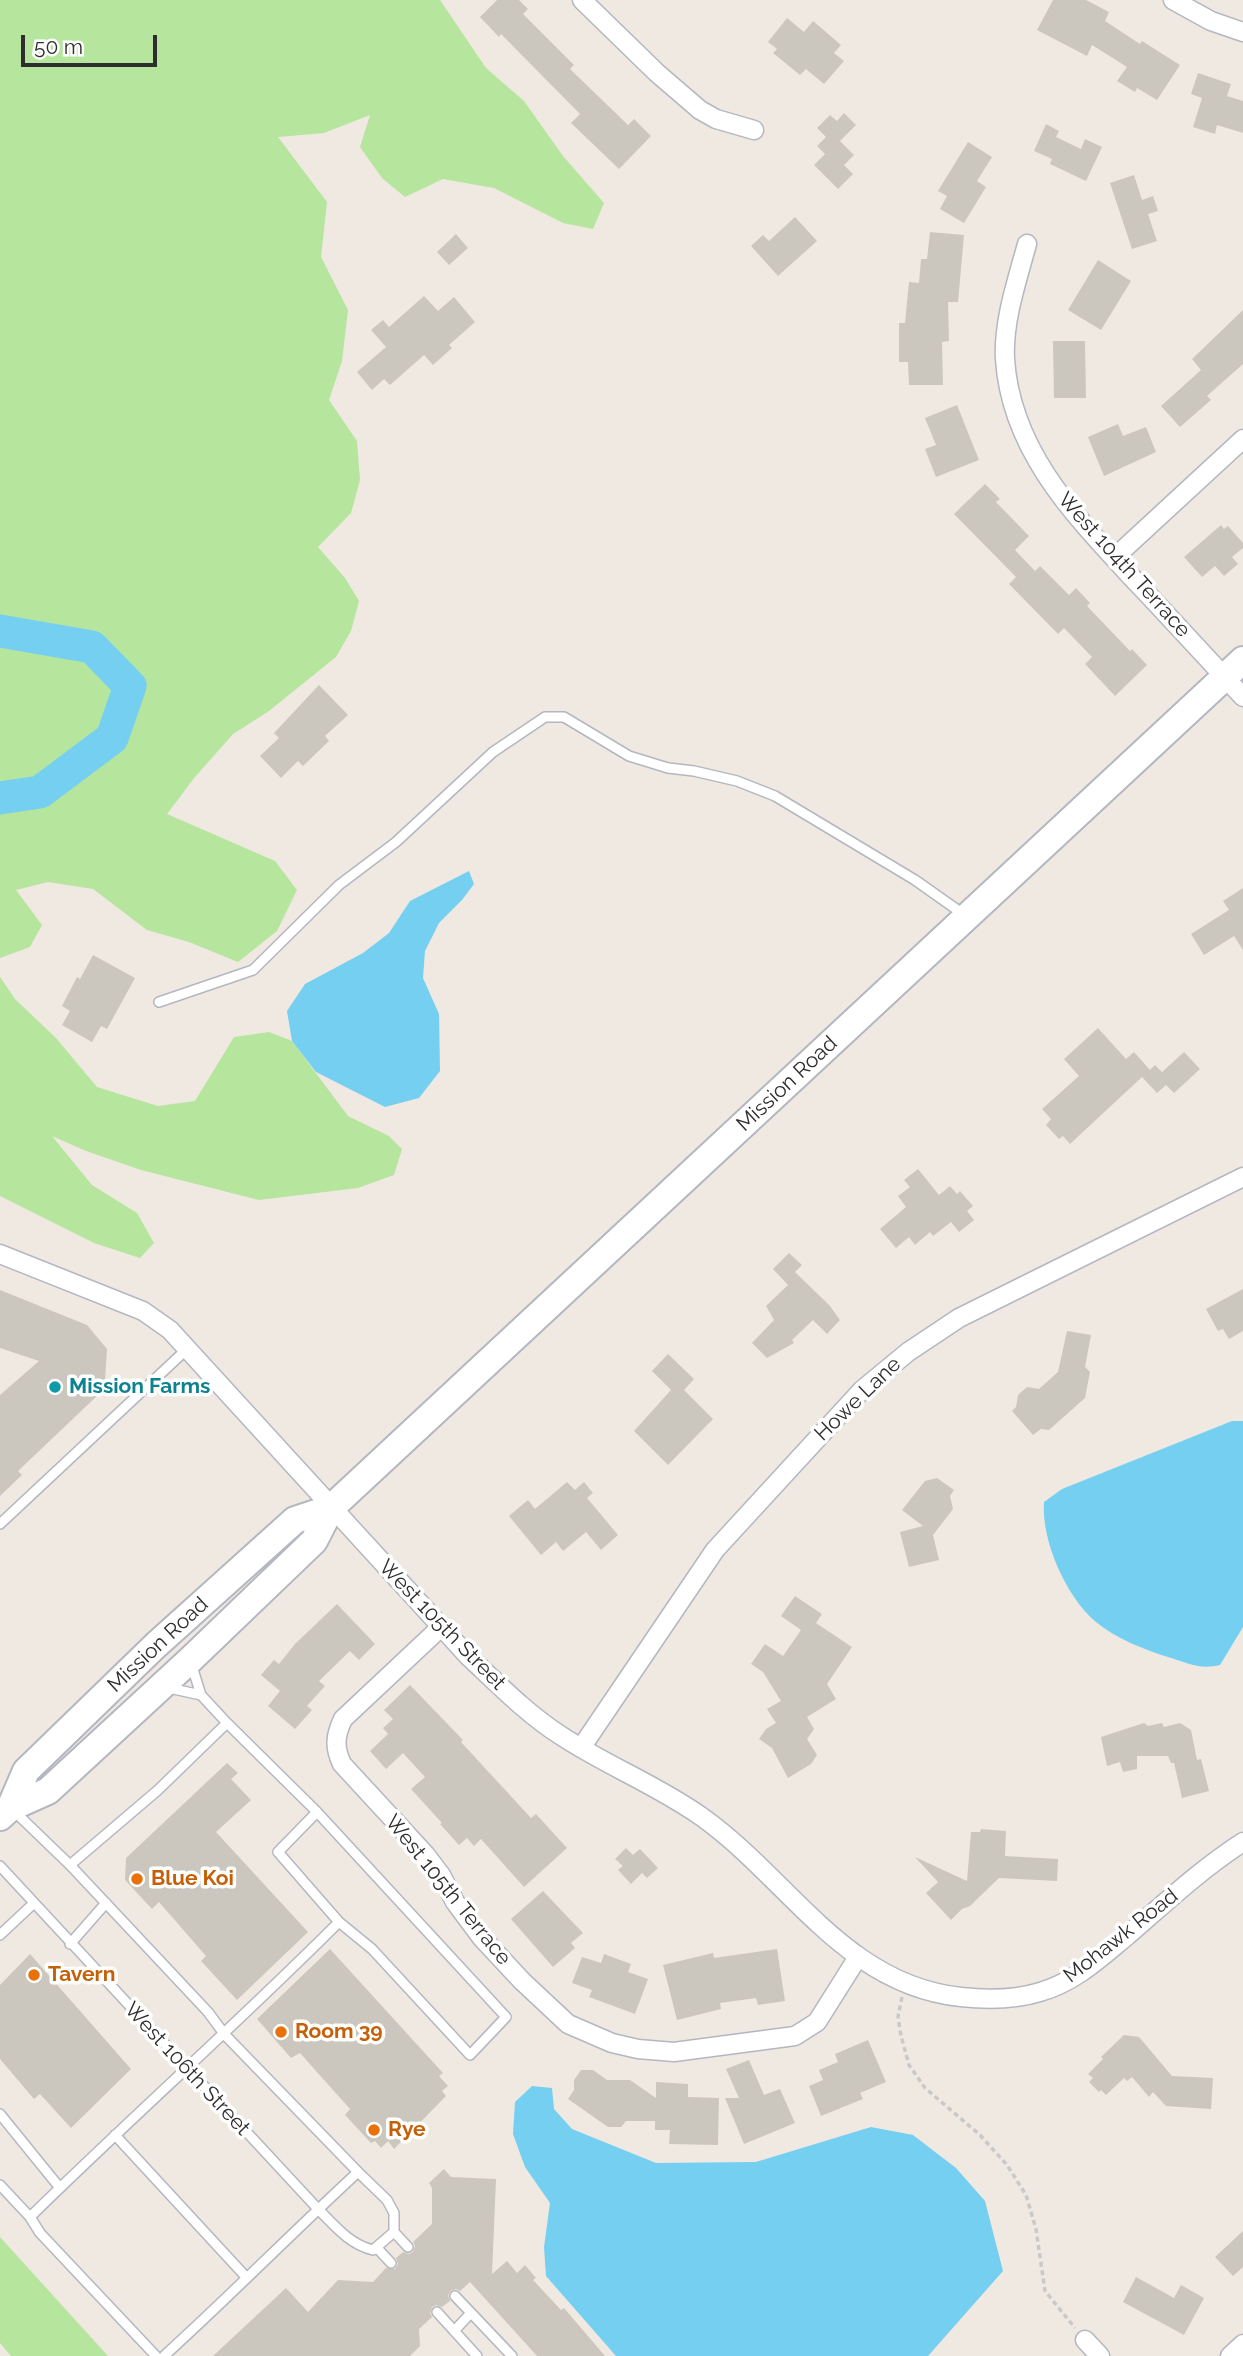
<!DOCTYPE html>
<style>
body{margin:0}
#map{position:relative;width:1243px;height:2356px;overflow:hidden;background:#efe9e1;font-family:Raleway,sans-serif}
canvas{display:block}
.scale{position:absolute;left:21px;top:35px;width:136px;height:32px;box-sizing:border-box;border:4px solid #2e2e2e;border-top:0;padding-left:9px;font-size:21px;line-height:24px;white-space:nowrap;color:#2e2e2e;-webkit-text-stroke:5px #fff;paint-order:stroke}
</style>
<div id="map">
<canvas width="1243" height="2356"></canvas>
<div class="scale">50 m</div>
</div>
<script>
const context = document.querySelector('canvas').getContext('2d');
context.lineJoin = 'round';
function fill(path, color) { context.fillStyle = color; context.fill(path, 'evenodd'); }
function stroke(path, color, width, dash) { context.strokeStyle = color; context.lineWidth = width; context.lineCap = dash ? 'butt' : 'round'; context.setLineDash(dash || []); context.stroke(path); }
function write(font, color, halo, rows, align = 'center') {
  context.font = font + ' Raleway,sans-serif'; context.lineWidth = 7; context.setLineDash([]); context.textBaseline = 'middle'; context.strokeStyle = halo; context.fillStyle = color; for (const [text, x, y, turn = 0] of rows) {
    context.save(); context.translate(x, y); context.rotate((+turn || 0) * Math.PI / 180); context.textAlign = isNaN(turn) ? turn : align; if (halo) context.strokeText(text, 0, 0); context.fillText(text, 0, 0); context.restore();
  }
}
const green = new Path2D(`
 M0 0H440L486 68 524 101 563 156 604 203 593 229 563 223 494 188 443 179 405 197 382 178 360 147 370 115 324 133 278 137 327 202 321 257 348 310 342 361 329 400 357 441 360 480 351 513 318 547 345 578 359 601 351 631 336 657 269 711 233 734 195 777 167 814 275 861 297 890 277 931 238 962 189 942 147 930 93 889 48 882 16 890 42 925 30 947 0 958Z
 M0 977 15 999 56 1038 97 1087 158 1106 195 1101 234 1037 269 1032 292 1041 348 1116 389 1136 402 1149 394 1175 358 1188 259 1200 141 1170 86 1151 52 1136 92 1185 137 1213 154 1243 140 1258 94 1243 0 1196Z
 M0 2237 108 2356H11L0 2343Z`);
const water = new Path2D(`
 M469 871 474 884 462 900 439 923 425 951 423 978 439 1014 440 1071 419 1098 385 1107 316 1072 292 1041 287 1011 305 984 363 953 389 933 410 901Z
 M1232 1421H1243V1627L1220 1665C1199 1670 1188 1663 1168 1657 1145 1650 1115 1638 1096 1622 1066 1597 1041 1540 1044 1502L1062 1489Z
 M532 2086 552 2088 554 2109 572 2129 656 2163 756 2162 871 2127 913 2135 956 2168 985 2201 1003 2271 928 2356H616L546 2276 544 2247 550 2203 525 2167 513 2134 515 2102Z`);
const river = new Path2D(`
 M0 631 92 647 130 686 112 738 40 792 0 798`);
const building = new Path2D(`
 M497 0H519L528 9 523 14 574 65 570 69 628 125 634 119 651 136 619 169 571 123 580 114 501 34 499 37 480 17Z
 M1053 0H1086L1109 12 1105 21 1140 44 1142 41 1180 65 1157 100 1137 88 1135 92 1117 81 1127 67 1092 45 1087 56 1037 30Z
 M787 18 804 32 813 21 841 45 834 53 844 61 824 84 806 69 800 75 773 53 777 49 768 42Z
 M1198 73 1231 84 1227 96 1243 101V133L1217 125 1215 134 1193 127 1202 98 1191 94Z
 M844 113 856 125 840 141 854 155 844 165 853 174 838 189 814 165 825 154 817 146 826 137 817 128 830 115 837 121Z
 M1046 124 1059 131 1056 137 1081 149 1085 139 1102 147 1086 181 1050 164 1052 159 1034 151Z
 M968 142 992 157 977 181 986 187 964 223 940 209 947 196 938 191Z
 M1134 175 1142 200 1153 196 1158 211 1148 214 1157 241 1132 249 1110 183Z
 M795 217 817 241 778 276 751 246 763 235 769 241Z
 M930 232 964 235 958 302H948L949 341 942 342 943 385H909L908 362H899V323H905L909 282 919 283 921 259H927Z
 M456 234 468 248 449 265 437 252Z
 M1098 260 1131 281 1101 330 1068 310Z
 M424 296 438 311 454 297 475 322 449 345 452 348 433 365 424 355 390 385 384 379 372 390 357 372 386 347 371 330 383 320 389 327Z
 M1243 310V364L1207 396 1211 400 1180 427 1161 406 1201 370 1192 359Z
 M1053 341H1085L1086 398H1054Z
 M957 405 979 460 936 477 925 449 936 445 925 418Z
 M1118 424 1123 436 1146 427 1156 452 1104 476 1088 437Z
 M985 484 1000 499 996 502 1029 536 1015 550 1035 571 1040 566 1069 595 1076 588 1090 603 1087 606 1130 651 1132 649 1147 665 1115 696 1085 664 1092 657 1064 628 1058 634 1009 584 1016 577 954 514Z
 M1221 525 1224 529 1228 526 1243 543V548L1232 557 1238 564 1224 576 1215 566 1202 577 1184 557Z
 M319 685 348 715 325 736 329 741 303 766 298 761 281 778 260 756 279 738 274 733Z
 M1243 888V950L1234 936 1204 955 1191 934 1229 910 1223 901Z
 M93 955 135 978 107 1029 101 1026 92 1042 62 1025 70 1011 62 1006 77 977 80 979Z
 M1098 1028 1126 1059 1134 1052 1150 1070 1155 1065 1162 1072 1184 1052 1200 1069 1174 1093 1166 1085 1157 1093 1142 1077 1070 1144 1063 1136 1059 1139 1046 1125 1051 1119 1042 1109 1079 1076 1064 1059Z
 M918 1169 939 1195 950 1186 957 1194 960 1191 973 1206 967 1211 974 1220 959 1232 951 1222 933 1236 930 1232 915 1245 909 1237 896 1248 880 1229 906 1207 898 1196 910 1187 904 1180Z
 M789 1253 802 1265 795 1272 830 1306 840 1320 827 1334 813 1320 792 1340 794 1343 767 1358 752 1343 774 1320 766 1306 788 1285 773 1269Z
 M1243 1289V1331L1229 1339 1223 1329 1218 1331 1206 1309Z
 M0 1290 87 1325 107 1349 105 1380 98 1395 18 1471 22 1475 0 1496V1395L39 1361 0 1348Z
 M1067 1331 1091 1335 1085 1367 1090 1372 1085 1398 1049 1430 1041 1429 1033 1435 1012 1411 1016 1407 1018 1395 1027 1387 1039 1389 1058 1372Z
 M668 1354 694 1379 684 1390 713 1419 668 1465 634 1431 671 1390 652 1371Z
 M937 1478 954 1490 950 1496 953 1509 933 1535 939 1560 909 1567 900 1532 923 1526 902 1510 925 1481Z
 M567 1482 575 1490 584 1482 593 1493 587 1498 618 1535 601 1550 586 1532 563 1551 556 1542 541 1555 509 1516 528 1500 535 1509Z
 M795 1596 822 1614 816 1623 852 1647 827 1684 836 1699 807 1717 814 1729 807 1739 817 1755 811 1764 788 1778 772 1748 759 1739 766 1729 776 1723 767 1709 781 1701 763 1672 751 1664 765 1644 783 1656 801 1630 781 1616Z
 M337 1604 375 1644 359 1660 350 1651 319 1681 325 1686 307 1706 312 1710 295 1729 268 1706 280 1691 261 1675 274 1660 279 1664 295 1644Z
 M410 1685 463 1740 461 1742 531 1818 536 1814 567 1848 524 1887 481 1839 474 1846 467 1838 459 1845 440 1824 442 1823 411 1789 425 1777 403 1753 386 1769 370 1751 388 1734 383 1728 393 1719 384 1710Z
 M1144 1723 1148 1726 1162 1723 1164 1727 1180 1723 1191 1730 1197 1760 1201 1759 1209 1791 1182 1798 1174 1763H1171L1168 1756H1137V1769L1123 1772 1120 1762 1107 1766 1101 1737Z
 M227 1763 238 1773 231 1779 251 1800 216 1832 308 1932 237 2000 201 1961 206 1956 159 1902 152 1909 125 1880 126 1858Z
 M981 1829 1006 1831 1005 1856 1058 1859 1057 1881 999 1878 970 1906 962 1909 951 1920 926 1893 938 1882 915 1857 967 1881 971 1832H980Z
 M626 1848 633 1855 640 1849 658 1868 647 1878 642 1873 631 1884 618 1870 623 1866 615 1859Z
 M543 1891 583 1933 571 1943 575 1948 553 1967 511 1919Z
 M330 1949 443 2073 439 2076 448 2086 442 2091 446 2096 394 2149 388 2141 381 2148 375 2141 371 2143 345 2115 350 2109 300 2053 291 2058 257 2019Z
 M777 1949 785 2001 758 2005 756 1998 720 2003 721 2009 677 2020 663 1965 713 1953 714 1958Z
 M30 1954 131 2069 71 2128 40 2094 34 2099 0 2059V1985Z
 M604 1954 631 1964 628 1972 648 1979 635 2014 589 1997 592 1990 572 1983 582 1957 601 1963Z
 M1124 2035 1139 2037 1172 2076 1213 2078 1211 2109 1166 2106 1153 2092 1149 2097 1132 2077 1127 2081 1124 2078 1106 2095 1101 2090 1099 2092 1089 2082 1093 2078 1088 2074 1103 2059 1101 2057Z
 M868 2040 886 2082 860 2093 863 2099 821 2116 809 2086 823 2080 819 2070 838 2062 835 2054Z
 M749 2060 764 2095 780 2089 795 2123 744 2144 725 2098H739L726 2069Z
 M581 2070H593L607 2080H630L656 2098V2082L688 2084V2097L719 2098 718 2145 669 2144 670 2130H655V2121H626L621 2127H608L568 2099 574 2090V2080Z
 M444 2169 451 2177 496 2179 492 2274 507 2261 517 2273 525 2265 536 2278 533 2280 561 2310 564 2308 605 2356H537L470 2282 460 2291 456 2289 451 2291 448 2295 450 2301 442 2307 436 2305 432 2307 430 2313 432 2317 419 2329 420 2346 410 2356H213L286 2288 308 2312 338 2280 373 2282 386 2268 395 2269 398 2264 396 2258 403 2252 409 2254 413 2252 415 2246 413 2242 432 2224V2188L429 2183Z
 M1243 2231V2267L1233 2276 1215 2257Z
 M1136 2277 1174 2298 1181 2285 1204 2298 1184 2335 1123 2302Z`);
const path = new Path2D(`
 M902 1997 898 2017 901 2036 909 2065 925 2088 980 2135 1007 2165 1026 2195 1036 2229 1045 2291 1075 2328`);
const service = new Path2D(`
 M159 1002 253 970 339 885 396 842 493 752 545 717H564L629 756 668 768 694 771 737 781 775 796 915 880 966 916
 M0 1524 187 1349
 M191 1663 201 1695 227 1723
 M169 1688 201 1695
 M14 1811 70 1865 208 2012 225 2035 358 2172
 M70 1865 158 1790 227 1723 317 1812 506 2017 470 2055 372 1949 339 1922 278 1852 317 1812
 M0 1866 318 2209C335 2226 349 2244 373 2250L394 2232V2213L387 2200 358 2172C292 2233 230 2296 164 2356
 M0 1935 33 1904
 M70 1944 106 1903
 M0 2114 60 2188
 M115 2135 247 2278
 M0 2185 30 2217
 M394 2232 408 2247
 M377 2248 391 2263
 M455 2296 512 2356
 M437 2312 477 2356
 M454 2331 471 2313
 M156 2356 40 2233 30 2217C132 2117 238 2023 339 1922`);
const minor = new Path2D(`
 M582 0 657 73 700 110 716 119 754 130
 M1173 0 1211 21 1243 32
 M1027 244C1017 281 1003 321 1005 359 1011 453 1078 519 1138 584 1173 621 1208 659 1243 697
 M1114 558 1243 439
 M0 1254 143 1311 170 1330 468 1656C497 1683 526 1713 560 1735 605 1765 657 1785 702 1817 789 1879 845 1985 961 1997 988 2000 1014 2000 1040 1992 1075 1982 1100 1958 1128 1935 1165 1903 1201 1869 1243 1842
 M441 1627 343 1719C335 1736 334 1747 342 1764L425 1854 441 1875 455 1902 481 1937 522 1981 568 2024 612 2043 638 2049 674 2052 795 2036 817 2022 858 1957
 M581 1748 715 1550 862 1390 908 1352 959 1318 1243 1177
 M1085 2340 1100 2356
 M1230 2356 1243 2344`);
const secondary = new Path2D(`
 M10 1808 26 1771 156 1645 295 1520 331 1508
 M0 1817 10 1808 48 1791 190 1660 314 1541 331 1508 1243 660`);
const markers = [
 [55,1387,7,"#0f9aa8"],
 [137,1879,7,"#e8710a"],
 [34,1975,7,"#e8710a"],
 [281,2032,7,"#e8710a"],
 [374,2130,7,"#e8710a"]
];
const streetNames = [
 ["West 104th Terrace",1124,565,48],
 ["Mission Road",787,1084,-43],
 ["Howe Lane",858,1399,-44],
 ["West 105th Street",442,1625,46],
 ["Mission Road",158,1645,-43],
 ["West 105th Terrace",448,1890,51],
 ["Mohawk Road",1121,1936,-38],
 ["West 106th Street",187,2069,47]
];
const cultureNames = [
 ["Mission Farms",69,1387]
];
const foodNames = [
 ["Blue Koi",151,1879],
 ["Tavern",48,1975],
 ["Room 39",295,2032],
 ["Rye",388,2130]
];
fill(green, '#b6e59e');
fill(water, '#75cff0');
stroke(river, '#75cff0', 33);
fill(building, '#cbc7bf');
stroke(service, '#b4b7c1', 12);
stroke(minor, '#b4b7c1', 21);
stroke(secondary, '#b4b7c1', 30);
stroke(path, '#c9c9c9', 3.5, [5, 3.5]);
stroke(service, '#fff', 9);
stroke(minor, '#fff', 18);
stroke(secondary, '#fff', 26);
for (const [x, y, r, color] of markers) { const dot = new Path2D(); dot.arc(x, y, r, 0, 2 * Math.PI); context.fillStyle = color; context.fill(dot); stroke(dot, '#fff', 2.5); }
write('21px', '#2e2e2e', '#fff', streetNames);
write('bold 21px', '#0d838f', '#fff', cultureNames, 'left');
write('bold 21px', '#c56008', '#fff', foodNames, 'left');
</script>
